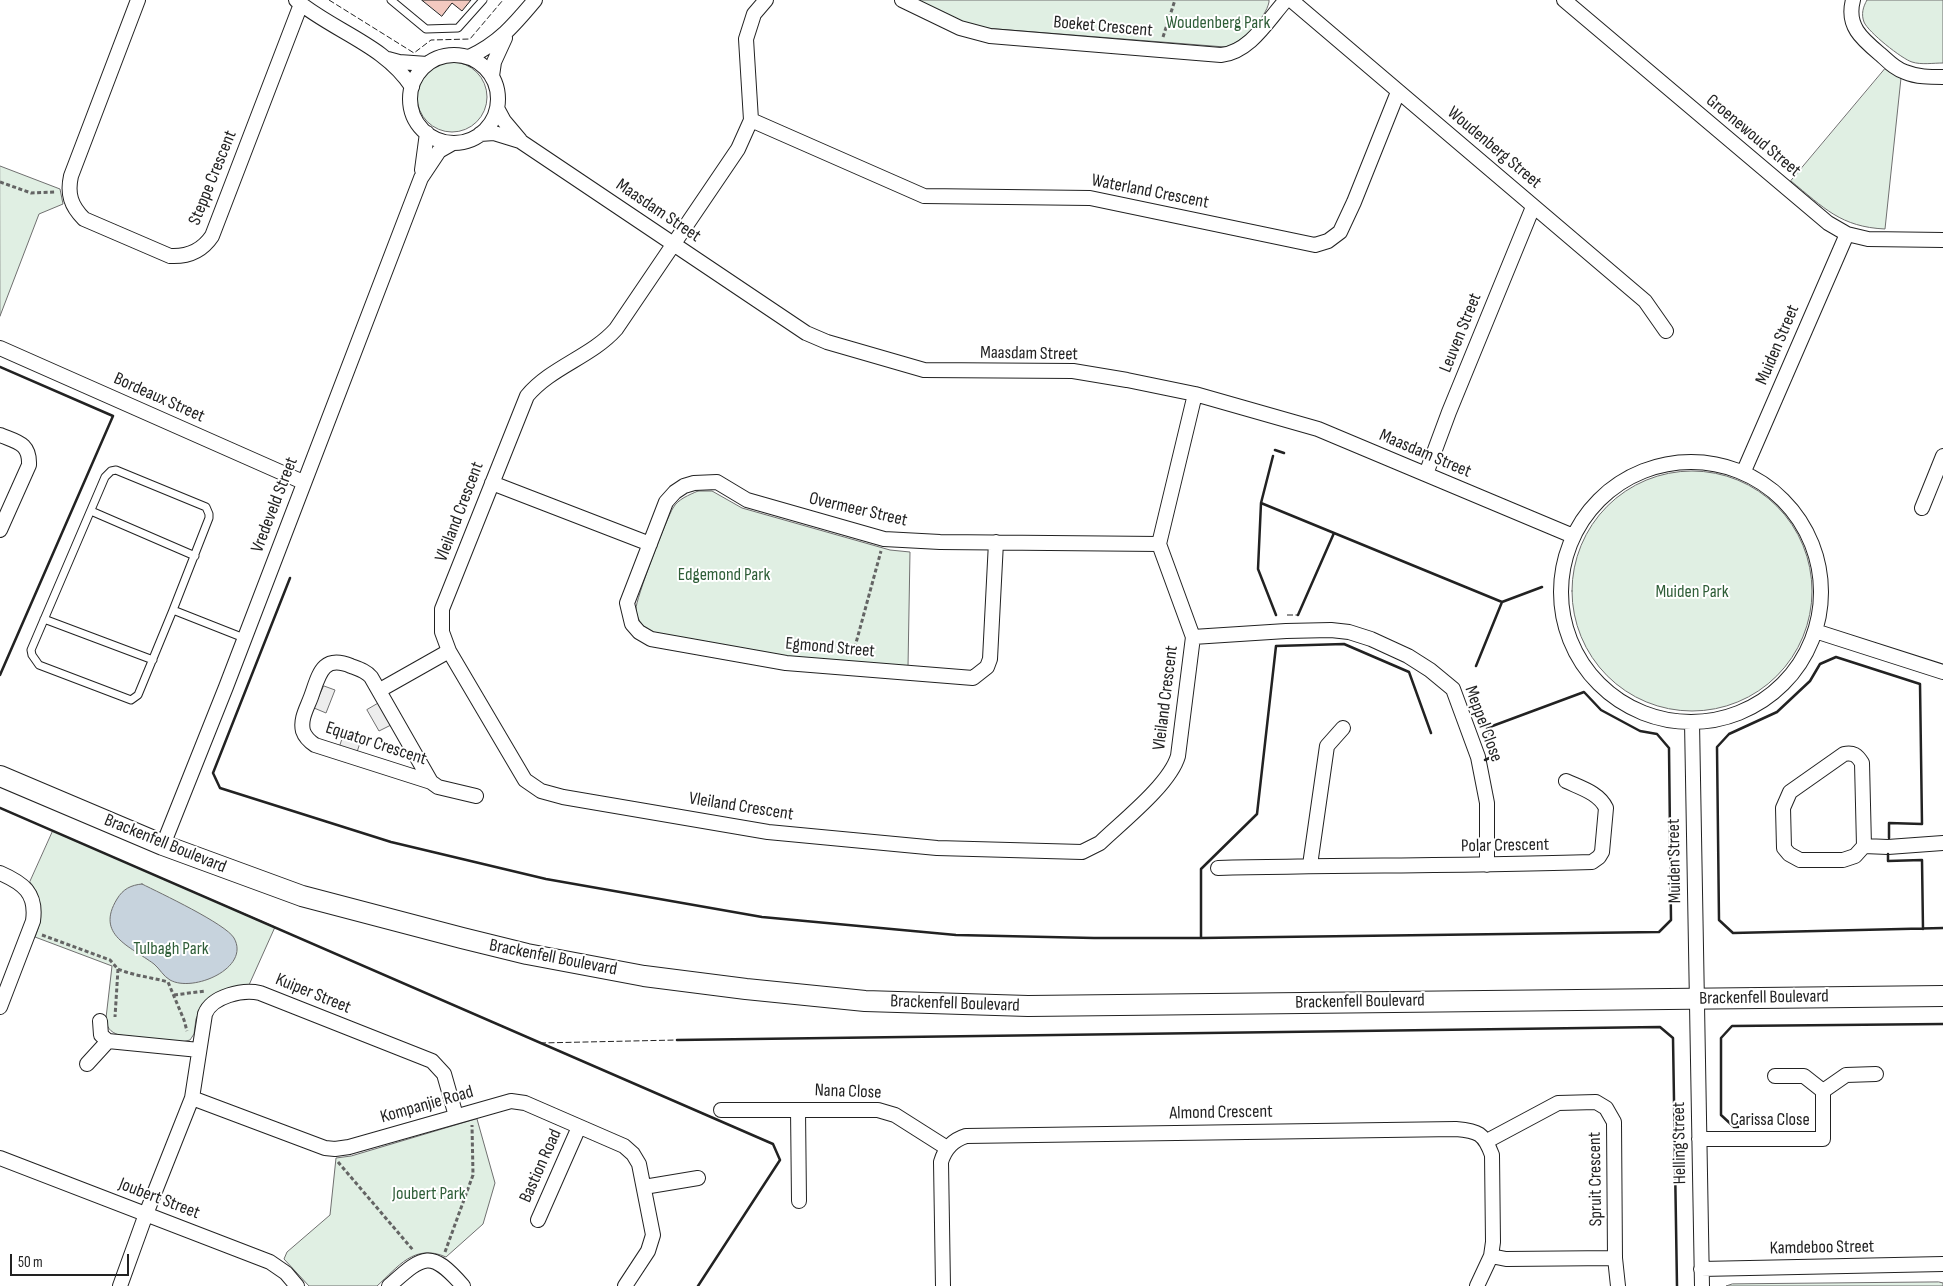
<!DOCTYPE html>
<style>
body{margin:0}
#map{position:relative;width:1943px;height:1286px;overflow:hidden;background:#fff;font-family:"Sofia Sans Condensed",sans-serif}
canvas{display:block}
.scale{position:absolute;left:10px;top:1254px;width:119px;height:22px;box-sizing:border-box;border:2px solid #222;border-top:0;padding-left:6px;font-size:15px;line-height:18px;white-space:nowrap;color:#222;-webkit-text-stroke:4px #fff;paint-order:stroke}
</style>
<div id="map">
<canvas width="1943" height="1286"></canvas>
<div class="scale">50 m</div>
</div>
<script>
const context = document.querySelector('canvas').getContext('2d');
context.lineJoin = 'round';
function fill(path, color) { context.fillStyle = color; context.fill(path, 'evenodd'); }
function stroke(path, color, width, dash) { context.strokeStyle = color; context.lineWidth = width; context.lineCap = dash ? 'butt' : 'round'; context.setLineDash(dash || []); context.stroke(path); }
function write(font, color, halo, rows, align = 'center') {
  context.font = font + ' "Sofia Sans Condensed",sans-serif'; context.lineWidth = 4; context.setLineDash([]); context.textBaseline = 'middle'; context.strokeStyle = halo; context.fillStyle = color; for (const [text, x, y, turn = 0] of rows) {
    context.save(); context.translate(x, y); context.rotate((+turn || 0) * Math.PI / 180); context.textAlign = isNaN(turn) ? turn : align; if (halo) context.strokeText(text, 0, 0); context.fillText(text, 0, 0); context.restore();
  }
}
const green = new Path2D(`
 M917 0H1269V2C1266 18 1241 44 1225 47L984 28 968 24Z
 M1867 0H1943V63C1933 63 1921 65 1912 62 1902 59 1868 32 1864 22 1861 14 1863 7 1867 0Z
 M417 97a35 35 0 1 1 70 0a35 35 0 1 1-70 0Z
 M1885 69 1901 78 1885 229C1841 227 1824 208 1791 181Z
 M0 166 60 189 63 204 39 214 0 316Z
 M1572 591a120 120 0 1 1 240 0a120 120 0 1 1-240 0Z
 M698 491H712L742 508 890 550 910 552 908 667 802 660 656 634C644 628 637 622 636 609 635 601 667 517 673 508 678 499 689 495 698 491Z
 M53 831 275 927 249 985 231 989 199 1012 196 1019 194 1034 190 1040 182 1042 119 1035C110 1032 106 1027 106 1018L112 966 35 937C43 918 43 899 30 882Z
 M477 1119 495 1183 483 1224 446 1257C414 1243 398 1267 377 1286H309L284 1259 287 1252 330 1215 336 1158 351 1156Z
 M1939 1282 1943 1283V1286H1726L1732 1284Z`);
const parking = new Path2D(`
 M324 686 335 690 326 713 314 708Z
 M379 703 391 725 379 731 367 710Z
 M344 734 361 740 357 752 340 746Z`);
const water = new Path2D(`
 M142 884C160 893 226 924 234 938 251 968 193 993 170 980 163 976 160 969 154 964 130 946 95 935 117 899 123 889 131 885 142 884Z`);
const building = new Path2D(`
 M422 0H471L462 11 452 3 442 16Z`);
const path = new Path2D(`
 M1163 37 1175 0
 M0 182 31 193 56 192
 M853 654 881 551
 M42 935 110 960 118 969 115 1017
 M118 969C134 976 151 977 168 982L184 1020 187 1031
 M174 995 205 991
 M338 1162 413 1250
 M445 1252 473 1175 472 1125`);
const lane = new Path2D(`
 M391 0 426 29 458 28 483 0
 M91 511 195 556
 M173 610 209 518V514L206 507 116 470 111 471 105 477 31 650 32 655 39 665 131 700 138 695 173 610 244 638
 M44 619 153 660`);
const street = new Path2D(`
 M138 0 71 176C67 194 71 206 84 219L170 256C188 257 202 251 212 236L301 4
 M296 0C333 31 385 45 412 87
 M766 0 754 14 746 39 751 120 738 149 616 329C591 357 551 367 527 396L442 609V632L449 651 525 780 541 791 563 797 768 832 937 848 1082 852 1100 843C1123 821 1170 784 1178 756L1193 637 1159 544 1195 394
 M902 0 960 28 990 36 1221 55C1250 52 1268 20 1286 0
 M1291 0 1645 301 1666 331
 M1564 0 1828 223 1847 234 1868 239 1943 240
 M1853 0C1846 26 1862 39 1880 54 1888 61 1895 69 1905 72 1917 77 1930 77 1943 77
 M410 99a44 44 0 1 1 88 0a44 44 0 1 1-88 0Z
 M469 57C499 43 514 25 535 0
 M388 59 399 62 427 64
 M492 76 494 62 505 38
 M497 108 504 121 520 140
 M751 120 924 196 1090 198 1315 245 1328 241 1340 232 1354 202 1398 92
 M480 134 494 133 520 141 806 333 827 342 924 370 1073 371 1127 380 1195 394 1318 429 1573 536
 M422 170 427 133
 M0 348 303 482
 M0 435C17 442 30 443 29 465L0 530
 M1561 592a130 130 0 1 1 260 0a130 130 0 1 1-260 0Z
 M1744 471 1847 234
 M1426 474 1449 412 1533 207
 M492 483 650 544
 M1922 508 1943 456
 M996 542 990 659 987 667 973 678 786 663 651 639 639 632 632 624 627 603 666 502 675 492 684 486 694 483 717 482 747 500 884 539 940 542 1159 544
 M1815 631 1943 672
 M1193 637 1286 631 1331 630 1349 632 1371 639 1408 656 1430 670 1453 689 1478 757 1487 803V865
 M380 690 449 651
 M1692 722 1702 1286
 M431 782 371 677C366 671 359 669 351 666 322 654 319 675 311 697 307 708 300 719 303 731 305 737 309 741 315 745L431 782 438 787 476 796
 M163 845 226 687 421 178 439 151 453 143
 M1864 846 1855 856 1843 860H1800L1789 854 1784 848 1783 808 1790 792 1844 754C1853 752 1857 755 1862 763L1864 846 1888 847 1943 843
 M1310 865 1327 746 1343 728
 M1218 868C1342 865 1467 866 1592 862L1599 857 1602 852 1606 808C1599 793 1581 788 1566 781
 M0 873C23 883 37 893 33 921L0 1007
 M100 1021 101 1035 108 1041
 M87 1064 108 1041 199 1050
 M1823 1091 1846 1075 1876 1074
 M192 1098 325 1148 335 1149 349 1147 511 1101 525 1103 624 1146 633 1154 639 1164 653 1235 648 1251 625 1286
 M721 1110H878L895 1115 947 1148
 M798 1110 799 1201
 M1699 1139H1823V1091L1804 1076H1775
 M1487 1141 1558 1103 1596 1102 1606 1108 1614 1122 1615 1258 1506 1259 1491 1256
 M0 1158 270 1262 286 1273 297 1286
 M644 1187 698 1178
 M538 1220 579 1127
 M1615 1258 1618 1286
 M1701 1269 1943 1264
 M120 1286 146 1214 192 1098 205 1014C212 996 243 989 260 993L432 1061 444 1074 456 1116
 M389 1286C423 1256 430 1248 463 1286
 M943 1286 941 1162C945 1148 953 1140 966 1136L1456 1129C1478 1131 1484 1133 1492 1155L1493 1242 1491 1256 1477 1286`);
const secondary = new Path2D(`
 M0 776 163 845 302 896 462 938 527 954 644 976 746 989 865 1001 1028 1006 1943 996`);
const fence = new Path2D(`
 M329 0 414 53 431 40 470 39 503 0
 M1287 615H1298
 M540 1043 677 1040`);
const wall = new Path2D(`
 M0 367 113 416 0 675
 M1275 450 1284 453
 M1273 456 1261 503 1258 569 1276 615
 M1261 503 1502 602 1542 587
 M290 578 213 773 220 788 391 842 546 879 762 917 956 935 1094 938H1201L1659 932 1671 920 1669 748 1657 734 1640 731 1601 710 1584 692 1487 728 1498 754 1485 760
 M1298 615 1334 533
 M1476 666 1502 602
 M0 808 773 1144 780 1160 698 1286
 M1889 838V823L1922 824 1920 684 1836 657 1820 664 1810 681 1777 712 1729 734 1717 747 1719 920 1733 933 1943 928
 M1888 854V861L1922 860 1923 929
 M1201 938V869L1257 814 1276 646 1344 644 1409 672 1431 733
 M677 1040 1660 1027 1673 1038 1677 1286
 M1738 1127H1734L1721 1115V1038L1732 1026 1943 1024`);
const parkNames = [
 ["Woudenberg Park",1218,23],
 ["Edgemond Park",724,575],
 ["Muiden Park",1692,592],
 ["Tulbagh Park",171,949],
 ["Joubert Park",429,1194]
];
const streetNames = [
 ["Boeket Crescent",1103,27,5],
 ["Groenewoud Street",1753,136,40],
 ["Woudenberg Street",1494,148,40],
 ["Steppe Crescent",213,178,-68],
 ["Waterland Crescent",1150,192,11],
 ["Maasdam Street",658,211,34],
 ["Leuven Street",1461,333,-68],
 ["Muiden Street",1778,345,-67],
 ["Maasdam Street",1029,354,1],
 ["Bordeaux Street",159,398,24],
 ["Maasdam Street",1425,454,23],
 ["Vredeveld Street",275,505,-69],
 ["Overmeer Street",858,510,13],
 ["Vleiland Crescent",460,512,-69],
 ["Egmond Street",830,648,5],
 ["Vleiland Crescent",1166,698,-83],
 ["Meppel Close",1483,724,70],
 ["Equator Crescent",376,744,18],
 ["Vleiland Crescent",741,807,9],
 ["Brackenfell Boulevard",165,844,22],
 ["Polar Crescent",1505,846,-1],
 ["Muiden Street",1675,861,-91],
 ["Brackenfell Boulevard",553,958,11],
 ["Kuiper Street",313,994,22],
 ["Brackenfell Boulevard",1764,998,-1],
 ["Brackenfell Boulevard",1360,1002,-1],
 ["Brackenfell Boulevard",955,1004,2],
 ["Nana Close",848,1092,2],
 ["Kompanjie Road",427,1105,-16],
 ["Almond Crescent",1221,1113,-1],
 ["Carissa Close",1770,1120],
 ["Helling Street",1680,1143,-91],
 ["Bastion Road",541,1166,-66],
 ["Spruit Crescent",1596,1179,-91],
 ["Joubert Street",159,1199,21],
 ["Kamdeboo Street",1822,1248,-1]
];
fill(green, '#e0efe3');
stroke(green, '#6f6f6f', 1);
fill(parking, '#ededed');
stroke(parking, '#6f6f6f', 1);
fill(water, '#c7d3dd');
stroke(water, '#6f6f6f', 1);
fill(building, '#f3c9c0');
stroke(building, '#222', 1);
stroke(lane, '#222', 9);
stroke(street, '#222', 16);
stroke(secondary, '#222', 22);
stroke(path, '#646464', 3, [4, 2.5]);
stroke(lane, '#fff', 7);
stroke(street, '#fff', 14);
stroke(secondary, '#fff', 20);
stroke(fence, '#222', 1, [6, 2.5]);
stroke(wall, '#222', 2.5);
write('18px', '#2f5e38', '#fff', parkNames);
write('18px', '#222', '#fff', streetNames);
</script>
